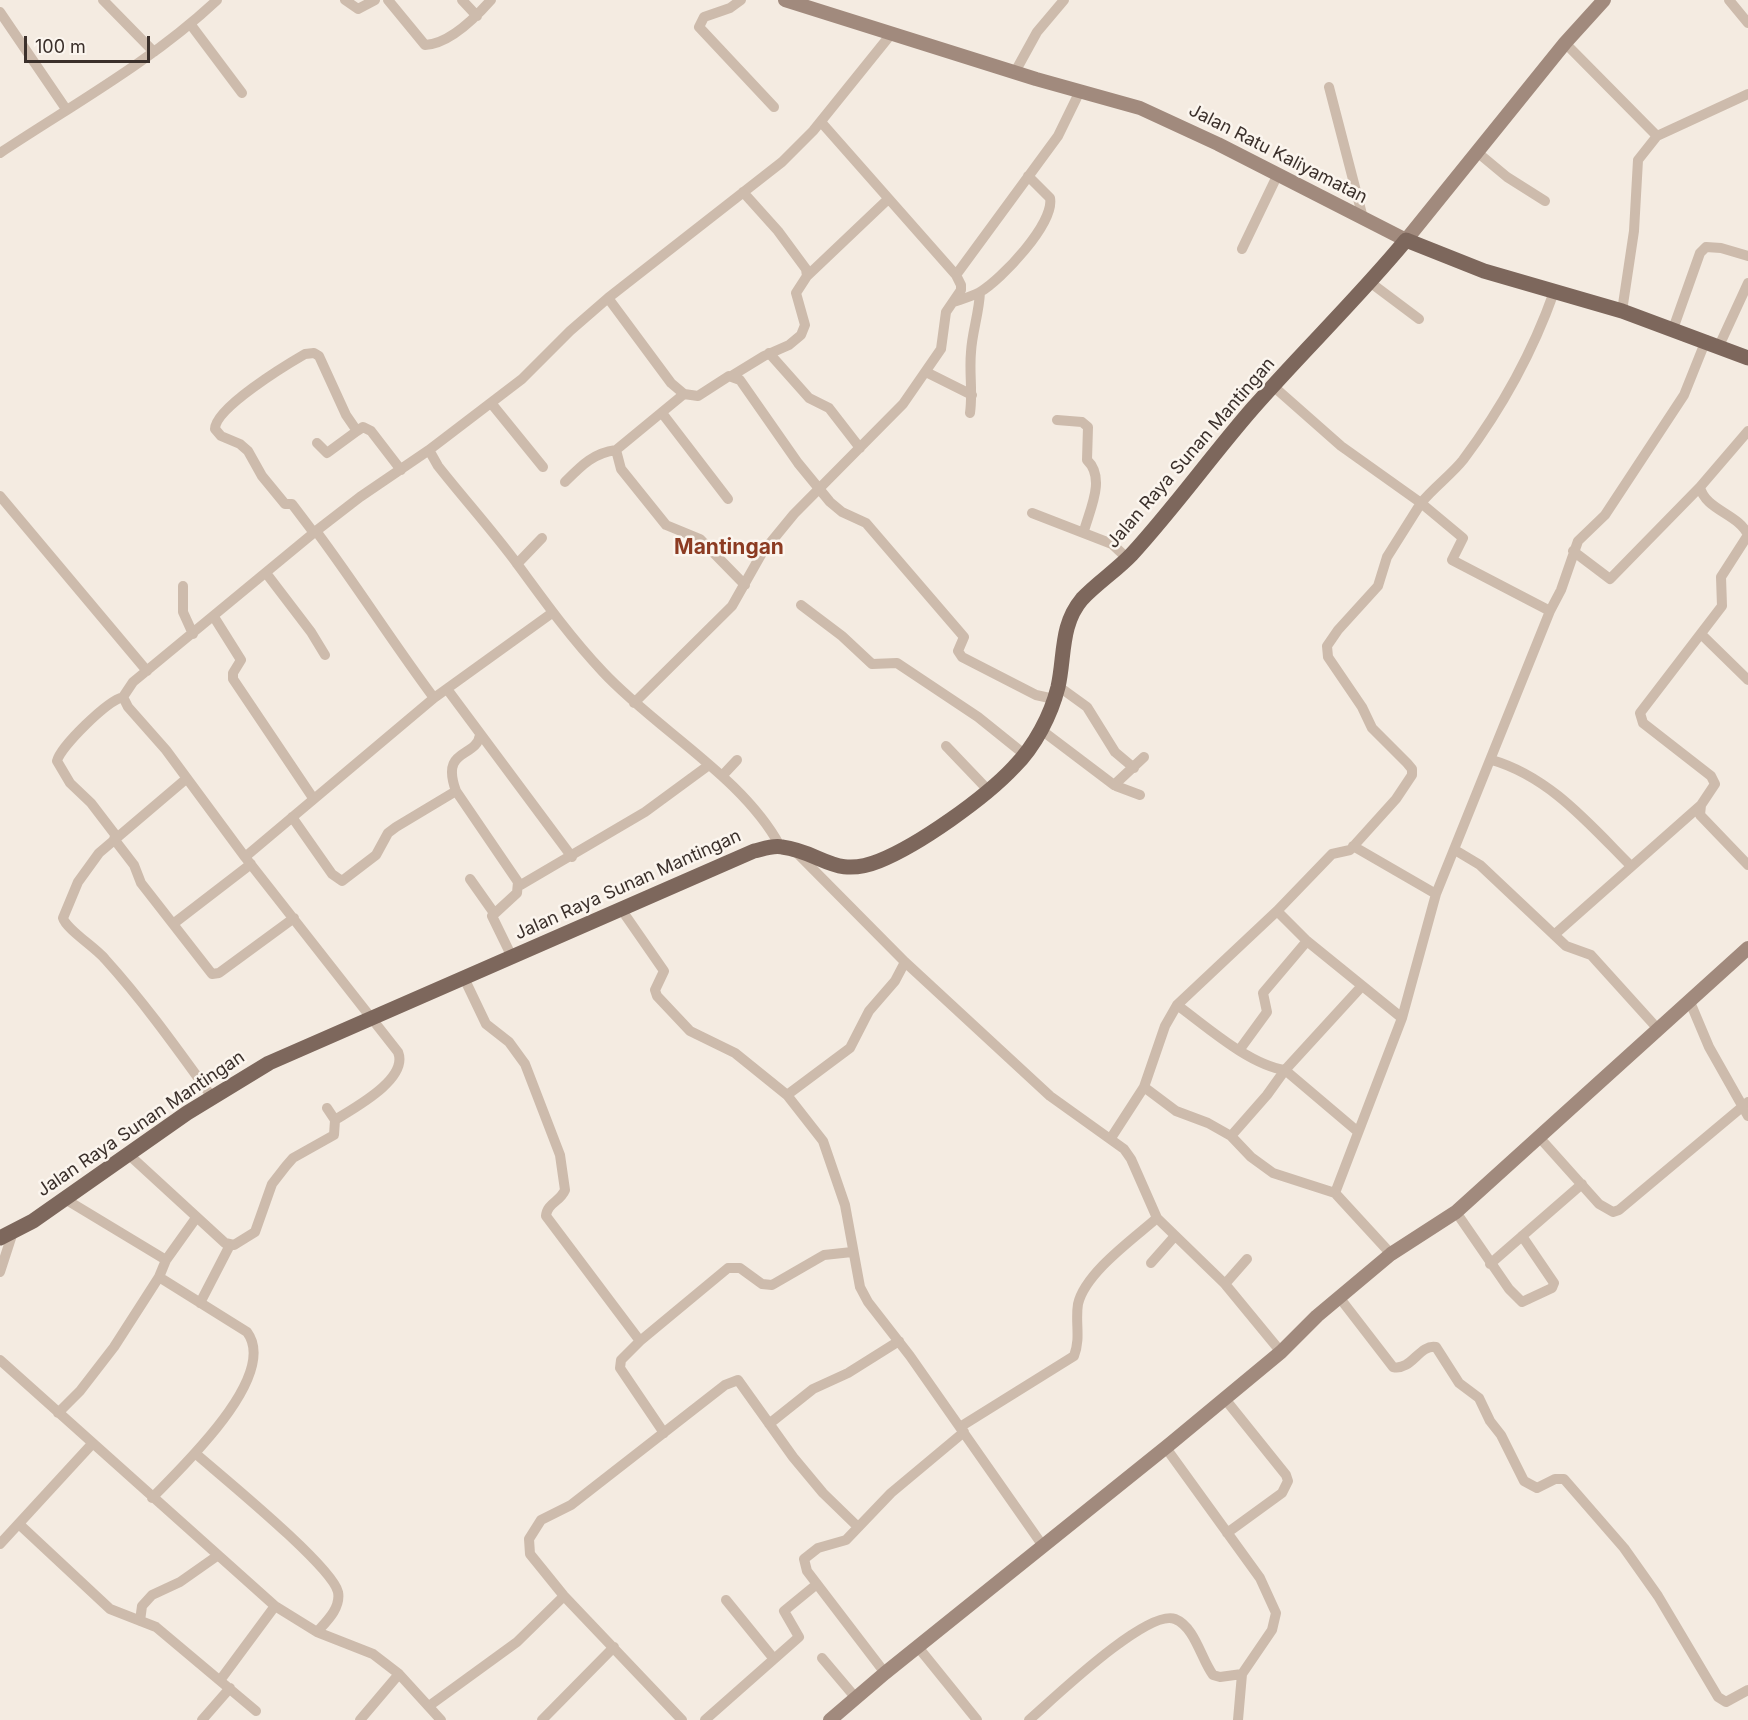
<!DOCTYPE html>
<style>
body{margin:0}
#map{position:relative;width:1748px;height:1720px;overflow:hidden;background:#f4ebe1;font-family:Inter,sans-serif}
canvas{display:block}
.scale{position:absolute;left:24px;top:36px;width:126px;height:27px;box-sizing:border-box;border:3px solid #3b302b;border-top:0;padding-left:8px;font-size:18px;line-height:21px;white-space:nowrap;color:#3b302b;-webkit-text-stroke:4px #fbf5ee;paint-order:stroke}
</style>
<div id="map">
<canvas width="1748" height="1720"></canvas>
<div class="scale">100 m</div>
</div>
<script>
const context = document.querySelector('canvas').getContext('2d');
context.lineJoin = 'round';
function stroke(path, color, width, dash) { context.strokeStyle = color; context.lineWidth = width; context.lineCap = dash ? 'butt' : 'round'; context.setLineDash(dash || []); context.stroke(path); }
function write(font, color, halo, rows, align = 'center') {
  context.font = font + ' Inter,sans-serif'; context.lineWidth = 5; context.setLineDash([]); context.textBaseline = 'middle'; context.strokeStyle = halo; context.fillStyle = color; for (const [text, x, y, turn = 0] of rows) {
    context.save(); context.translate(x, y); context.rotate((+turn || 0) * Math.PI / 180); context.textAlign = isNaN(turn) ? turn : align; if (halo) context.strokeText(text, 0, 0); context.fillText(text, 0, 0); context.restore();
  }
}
const street = new Path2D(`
 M103 0 154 52
 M345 0 358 9 375 0
 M388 0 425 45C449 44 476 17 491 0
 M462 0 477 16
 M741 0 730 8 704 17 699 27 774 107
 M1729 0 1748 23
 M0 12 66 109
 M191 25 242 93
 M1565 43 1657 136
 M1015 72 1037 32 1064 0
 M1329 87 1363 218
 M1477 152 1507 177 1545 201
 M0 153C74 104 152 61 217 0
 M1242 249 1278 174
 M956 275 1058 136 1080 91
 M807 276 887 200
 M1371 283 1419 319
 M608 298 671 383 684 394 698 396 729 376 740 380 798 463 830 502 842 512 866 523 964 637 958 651 962 657 1036 695 1054 699
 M953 302C962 299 971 297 980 292 1001 280 1055 223 1050 198L1028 176
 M1622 311 1634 231 1638 160 1657 136 1748 94
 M1673 329 1700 253 1706 247 1721 248 1748 256
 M1719 346 1748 283
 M769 353 809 398 829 408 860 448
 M926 372 972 395
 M733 375 764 356 789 345 801 335 805 325 796 293 807 276 806 269 778 231 743 192
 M1273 386 1341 446 1421 503C1433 488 1452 474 1463 460 1502 408 1532 354 1554 292
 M684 394 616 450 621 469 666 525 700 539 745 585
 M491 403 543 467
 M662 413 728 499
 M970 413C973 392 969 373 971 352 972 332 979 314 980 292
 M1057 420 1082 422 1088 427 1087 460C1106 478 1090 509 1084 531
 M1748 431 1700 487C1705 510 1739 514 1748 535L1721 577 1722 606 1640 713 1643 723 1711 776 1715 784 1701 805 1700 815 1748 865
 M317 443 327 453 357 431
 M565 482C581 466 593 453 616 450
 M0 496 147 671
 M1032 513 1112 544 1128 559
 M316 531C357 586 393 643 434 698
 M314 533 292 504H285L262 476 248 451 240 444 221 436 215 429C215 408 286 365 305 354L314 353 319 356 346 415 357 431 363 427 371 431 401 470
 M1573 551 1610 579 1700 487
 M517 564 542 538
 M266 573 311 632 325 655
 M183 586V612L193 634
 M801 605 842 636 872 664 897 663 978 717 1024 754
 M214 617 241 660 233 673V679L313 798
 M1701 634 1748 680
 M1058 686 1087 707 1115 752 1134 768
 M447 689 572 857
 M634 703 732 606 762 553 794 514 903 404 941 349 946 312 961 290V285L956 275 821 122
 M1040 729 1114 785 1144 757
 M480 735C476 759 440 747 456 791L518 882 517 893 492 916 512 957
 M946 746 988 790
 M1492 760C1550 777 1589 824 1631 866
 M722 776 737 760
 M186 779 99 853 78 882 63 918C66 929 96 948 105 959 144 1002 178 1050 212 1097
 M1116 786 1140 795
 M292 817 332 874 342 881 376 855 388 833 396 827 456 791
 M117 837 91 803 70 783 57 761C61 746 107 701 123 697
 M114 839 134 865 141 883 212 974 219 973 294 918
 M780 846C743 777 656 729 603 672 571 638 545 602 518 565 493 531 464 499 438 466L429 450 522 379 570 331 608 298 782 162 813 131 892 33
 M1353 846 1436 894
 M1455 850 1480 865 1566 946 1591 955 1657 1028
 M795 851 905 962 1050 1096 1124 1149 1131 1159 1157 1218 1225 1284 1281 1352
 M245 857 434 698 552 613
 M470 879 494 913
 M519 886 645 812 709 765
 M621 909 664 971 655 990 657 996 690 1031 735 1053 787 1095
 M1277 911 1307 941 1402 1018
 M173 924 251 864
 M1554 935 1701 805
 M905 962 895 981 869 1011 850 1048 787 1095 823 1141 845 1205 860 1287 868 1302 910 1356 1043 1546
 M464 978 486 1024 509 1042 525 1064 560 1155 565 1190C560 1202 547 1203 546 1216L640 1341
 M1690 1002 1709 1047 1748 1116
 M1177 1005C1206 1026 1249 1065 1285 1070L1357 1131
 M1240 1049 1267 1012 1263 993 1307 941
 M1144 1087 1176 1111 1208 1123 1231 1136 1251 1157 1273 1173 1335 1193
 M335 1120C354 1108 409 1079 398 1052L245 857 166 750 128 707 123 697 133 682 316 531 360 497 429 450
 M1231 1136 1267 1095 1285 1070 1361 987
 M1539 1137 1599 1204 1613 1212 1619 1210 1748 1102
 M1111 1138 1144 1087 1165 1026 1177 1005 1277 911 1332 854 1350 850 1396 799 1412 775V769L1407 763 1372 728 1362 707 1328 657 1327 646 1338 630 1378 586 1387 557 1421 503 1463 538 1452 560 1550 611
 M127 1153 225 1243 234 1245 255 1232 272 1184 286 1166 293 1158 334 1135 335 1120 327 1108
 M65 1199 166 1260
 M1456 1212 1509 1289 1522 1302 1552 1288 1554 1283 1522 1236
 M1391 1254 1335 1193 1402 1018 1436 894 1550 611 1561 590 1578 541 1605 515 1684 395 1706 340
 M1151 1263 1174 1237
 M1490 1264 1582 1184
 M0 1272 13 1232
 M1225 1284 1247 1259
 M1339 1297 1393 1367C1412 1371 1419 1344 1436 1347L1459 1383 1479 1398 1490 1421 1501 1435 1524 1481 1537 1488 1555 1479H1564L1624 1548 1658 1596 1718 1697 1726 1702 1748 1690
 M200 1303 230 1245
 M0 1360 275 1606 317 1632 373 1654 399 1674 441 1720
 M1225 1399 1286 1475 1288 1481 1282 1493 1227 1533
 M58 1413 80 1391 114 1347 159 1277 166 1260 196 1218
 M769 1424 813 1389 848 1373 899 1341
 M960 1427 1074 1356C1081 1338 1075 1322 1078 1304 1085 1273 1133 1239 1157 1218
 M664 1433 620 1368 621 1360 640 1341 728 1268H740L762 1284 772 1285 824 1255 852 1252
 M1166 1448 1260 1578 1276 1613 1272 1630 1242 1674 1238 1720
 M195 1453C220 1475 332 1566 338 1592 341 1608 327 1621 317 1632
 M152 1498C180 1469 280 1376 247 1332L159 1277
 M20 1525 110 1609 156 1627 256 1711
 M0 1544 92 1444
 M726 1600 774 1659
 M140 1621 142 1606 152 1595 180 1582 217 1556
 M918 1647 977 1720
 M822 1658 855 1697
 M885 1673 807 1571 804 1559 818 1548 846 1540 891 1493 964 1432
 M221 1679 275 1606
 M429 1706 517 1642 564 1596
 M202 1720 230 1688
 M360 1720 399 1674
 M542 1720 614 1647
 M682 1720 564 1596 530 1554 529 1539 541 1520 571 1505 725 1385 738 1380 793 1457 823 1493 858 1527
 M705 1720 799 1637 784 1611 817 1584
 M1029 1720C1051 1701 1147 1608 1175 1619 1195 1627 1201 1659 1213 1675L1220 1677 1242 1674`);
const secondary = new Path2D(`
 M785 0 1036 79 1140 108 1218 144 1406 240 1565 43 1604 0
 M830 1720 885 1673 1170 1444 1281 1352 1317 1316 1391 1254 1456 1212 1748 948`);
const primary = new Path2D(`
 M0 1238 33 1221 187 1113 269 1063 754 851C763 849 773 845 782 847 822 852 834 879 879 861 919 845 985 798 1014 767 1035 746 1051 715 1058 687 1065 656 1060 625 1082 599 1097 583 1117 570 1132 554 1175 507 1212 455 1253 408 1303 351 1358 298 1406 240L1484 271 1622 311 1748 358`);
const streetNames = [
 ["Jalan Ratu Kaliyamatan",1278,154,27],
 ["Jalan Raya Sunan Mantingan",1191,453,-49],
 ["Jalan Raya Sunan Mantingan",628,885,-24],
 ["Jalan Raya Sunan Mantingan",141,1124,-34]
];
const quarterNames = [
 ["Mantingan",729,548]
];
stroke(street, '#cdbbac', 10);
stroke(secondary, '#a18a7d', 14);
stroke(primary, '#7d675c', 15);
write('18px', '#3b302b', '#fbf5ee', streetNames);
write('bold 21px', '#8c3b22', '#fbf5ee', quarterNames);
</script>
